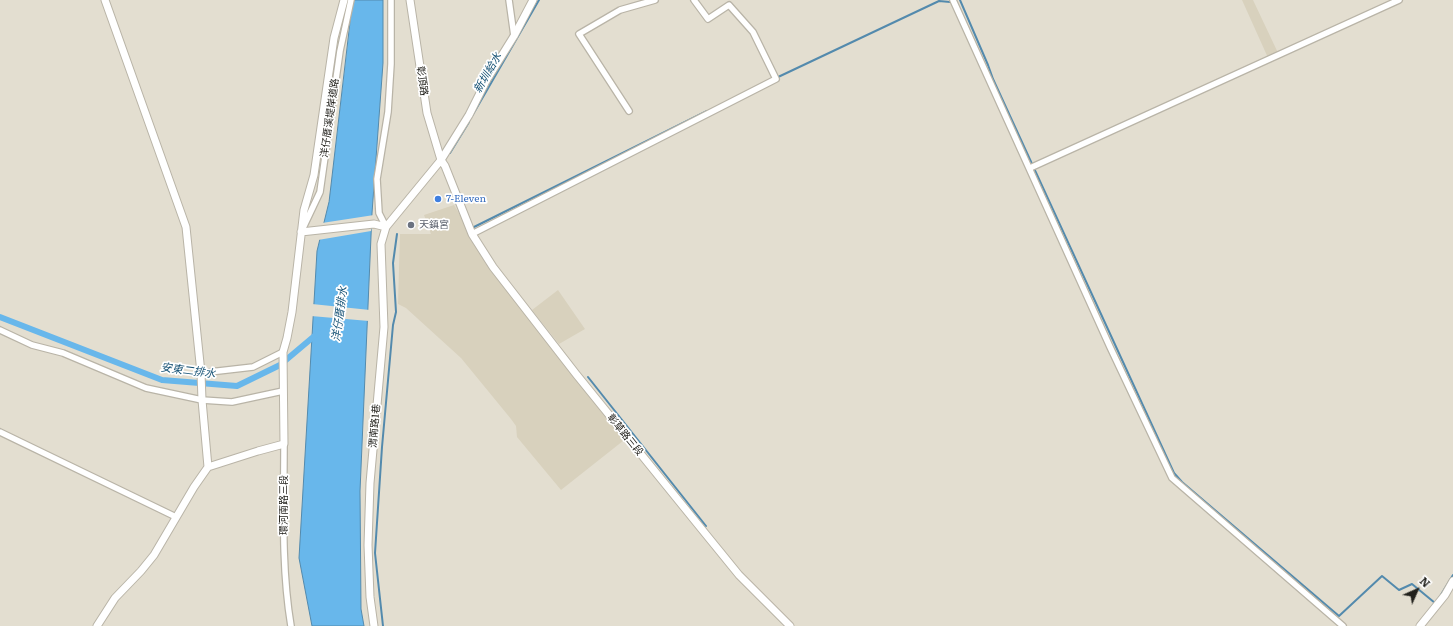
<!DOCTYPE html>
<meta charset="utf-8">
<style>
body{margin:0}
#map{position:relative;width:1453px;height:626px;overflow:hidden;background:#e3ded0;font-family:Literata,serif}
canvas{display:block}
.north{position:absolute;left:1397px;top:570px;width:40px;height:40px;-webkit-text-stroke:3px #fff;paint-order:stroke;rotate:45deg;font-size:11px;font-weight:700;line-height:16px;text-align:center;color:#22211c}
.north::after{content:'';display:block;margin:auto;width:14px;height:18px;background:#22211c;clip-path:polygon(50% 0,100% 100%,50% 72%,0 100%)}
</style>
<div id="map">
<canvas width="1453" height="626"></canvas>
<div class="north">N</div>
</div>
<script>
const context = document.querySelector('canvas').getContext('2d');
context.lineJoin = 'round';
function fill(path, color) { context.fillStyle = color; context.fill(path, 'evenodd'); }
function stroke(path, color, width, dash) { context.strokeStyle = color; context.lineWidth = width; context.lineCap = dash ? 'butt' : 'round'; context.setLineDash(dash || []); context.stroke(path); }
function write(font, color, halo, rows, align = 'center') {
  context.font = font + ' Literata,"Noto Sans TC",serif'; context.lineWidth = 3.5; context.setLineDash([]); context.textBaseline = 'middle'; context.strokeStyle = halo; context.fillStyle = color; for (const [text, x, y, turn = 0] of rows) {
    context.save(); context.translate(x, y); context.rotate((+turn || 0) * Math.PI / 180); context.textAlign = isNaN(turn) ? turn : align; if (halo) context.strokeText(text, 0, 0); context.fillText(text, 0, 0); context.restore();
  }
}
const built = new Path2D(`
 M1242 0H1253L1279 55 1269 60Z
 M454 205 472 235 628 437 561 490 517 437 516 426 511 419 461 358 406 308 398 304 400 234H431L424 215Z
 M558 290 585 329 559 344 532 310Z`);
const water = new Path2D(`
 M353 0H383V63L372 213 360 491 361 609 364 626H312L299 558 317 251 329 202Z`);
const pier = new Path2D(`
 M374 215 371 231 318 240 322 223Z
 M312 304 370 310 369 321 311 316Z`);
const stream = new Path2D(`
 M960 0 988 65 993 79 1174 473 1182 482 1339 616 1382 576 1399 590 1412 584 1435 603
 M776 78 939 1 950 2 956 0
 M472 116 539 0
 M450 153 469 122
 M474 227 707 111
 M588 377 706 526
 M1439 598 1453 575
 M383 626 375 553 382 447 393 325 396 312 393 263 397 234`);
const canal = new Path2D(`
 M0 317 162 380 237 386 280 365 318 333`);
const minor = new Path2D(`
 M509 0 514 36
 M953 0 1110 347 1172 478 1343 626
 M629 111 579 34 620 10 655 0
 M1030 168 1399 0
 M386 227 379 213 377 179 388 112 391 64V0
 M303 228 320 192 340 51 351 0
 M472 234 776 79 753 32 729 5 708 19 694 0
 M0 330 32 345 63 353 146 388 202 400 232 402 283 391
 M201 373 253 367 283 352
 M0 432 176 517
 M284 444C284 504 281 566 291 626`);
const tertiary = new Path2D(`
 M105 0 186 227 201 373 202 400 208 467
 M410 0 427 113 441 160 445 166 472 234 493 267 576 374 704 532 739 575 790 626
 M301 232 374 224 386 227
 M97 626 115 598 141 571 154 555 194 487 208 467 258 451 284 444 283 352 287 338 292 312 304 210 314 175 334 38 344 0
 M374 626 370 597 368 545 370 483 384 327 381 244 386 227 441 160 469 115 486 81 514 36 533 0
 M1420 626 1445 595 1453 581`);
const markers = [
 [438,199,4,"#3f7fe0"],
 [411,225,4,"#6b7280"]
];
const streetNames = [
 ["彰頂路",422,81,82],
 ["洋仔厝溪堤岸道路",330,118,-82],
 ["渭南路1巷",375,426,-85],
 ["彰草路三段",625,435,51],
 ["環河南路三段",284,505,-90]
];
const shopNames = [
 ["7-Eleven",446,199]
];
const worshipNames = [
 ["天鎮宮",419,225]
];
const waterNames = [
 ["新圳給水",488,73,-60],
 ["洋仔厝排水",340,314,-82],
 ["安東二排水",188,371,7]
];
fill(built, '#d8d1bd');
fill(water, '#68b7eb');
stroke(water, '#538aad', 1);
fill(pier, '#e3ded0');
stroke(stream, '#538aad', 2);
stroke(canal, '#68b7eb', 6);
stroke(minor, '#b9b4a7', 8);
stroke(tertiary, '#b9b4a7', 9);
stroke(minor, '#fff', 5.5);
stroke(tertiary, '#fff', 7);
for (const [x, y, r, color] of markers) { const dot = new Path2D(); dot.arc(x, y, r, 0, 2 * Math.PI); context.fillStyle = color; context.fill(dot); stroke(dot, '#fff', 1.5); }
write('10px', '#22211c', '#fff', streetNames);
write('10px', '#366cbe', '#fff', shopNames, 'left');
write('10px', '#5b616d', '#fff', worshipNames, 'left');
write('italic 11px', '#165275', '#fff', waterNames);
</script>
